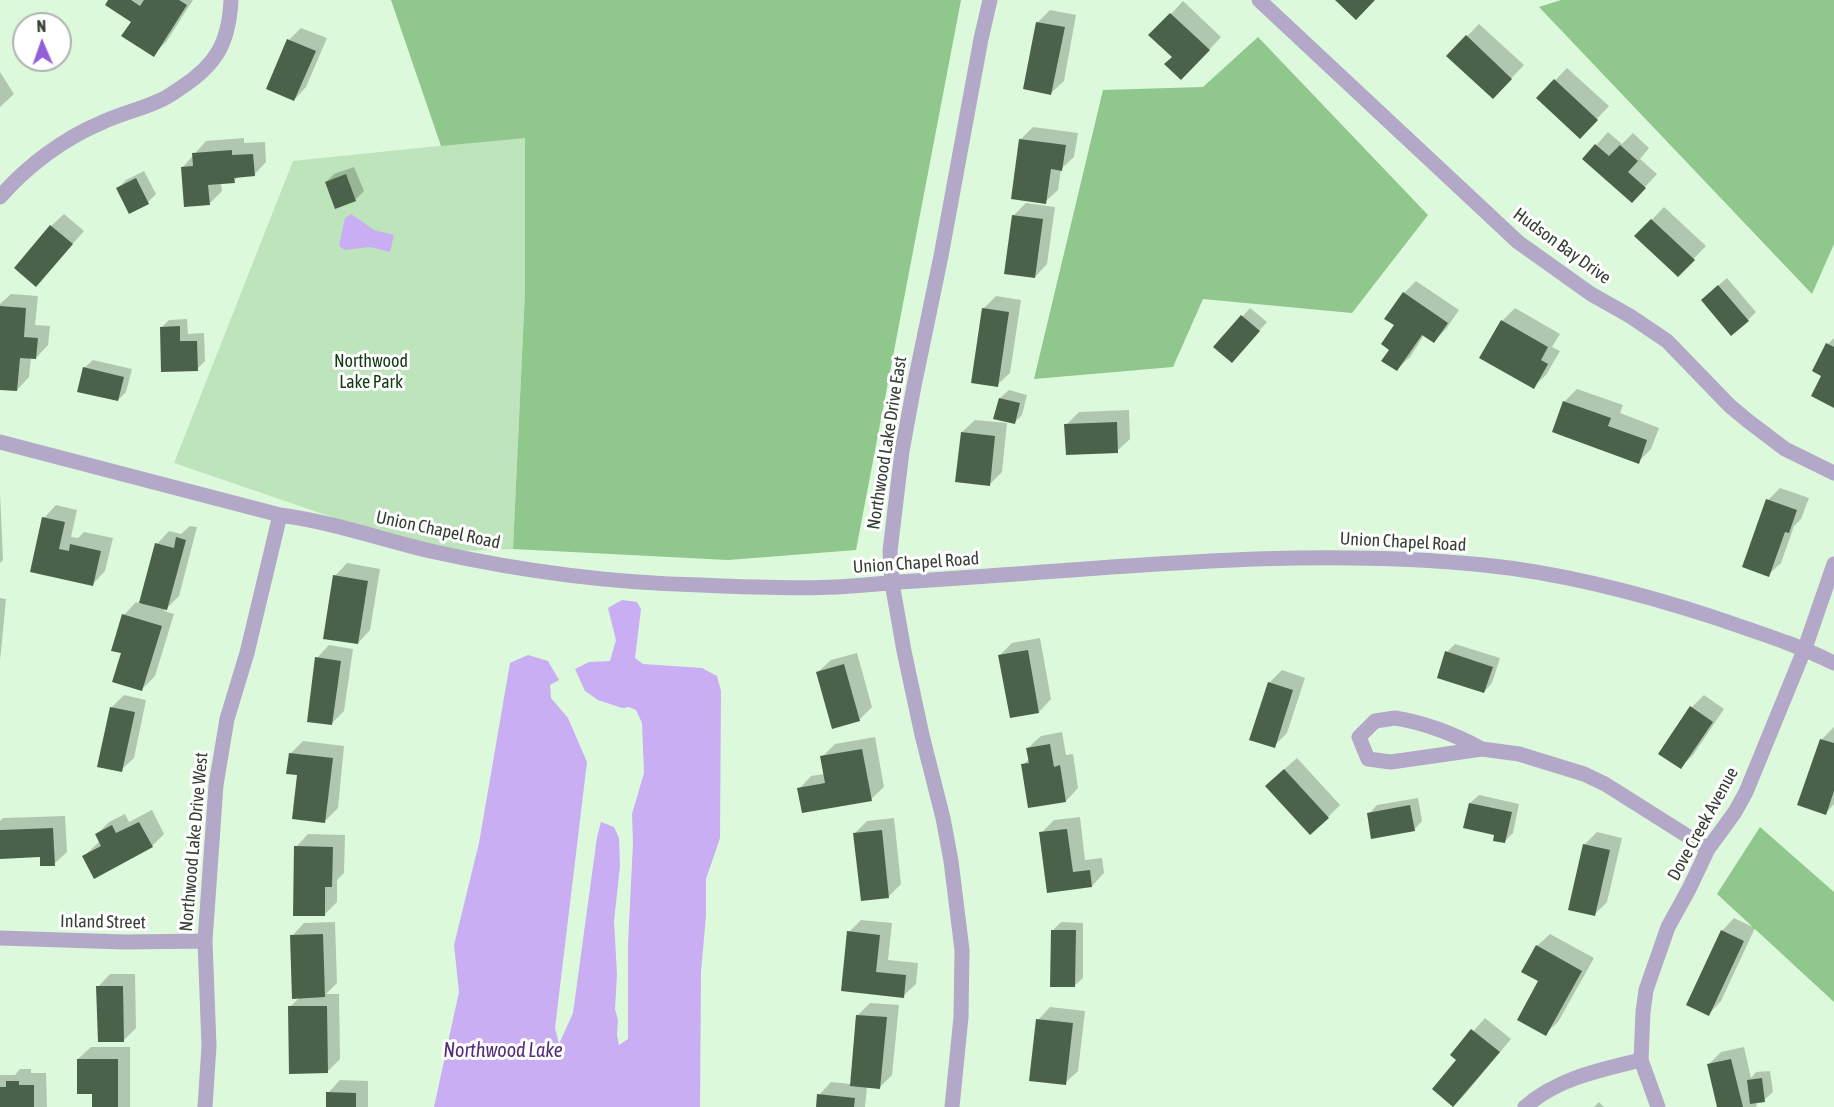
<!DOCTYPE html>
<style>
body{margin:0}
#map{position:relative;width:1834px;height:1107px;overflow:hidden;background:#ddf9db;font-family:"Asap Condensed",sans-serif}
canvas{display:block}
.north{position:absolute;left:12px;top:12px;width:60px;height:60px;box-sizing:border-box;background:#fff;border:2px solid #aeb3ae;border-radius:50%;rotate:358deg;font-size:16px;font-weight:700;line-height:24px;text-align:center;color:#354034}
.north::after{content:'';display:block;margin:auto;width:21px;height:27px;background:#955fd7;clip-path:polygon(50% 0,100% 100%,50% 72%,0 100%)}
</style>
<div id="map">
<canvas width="1834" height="1107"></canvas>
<div class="north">N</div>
</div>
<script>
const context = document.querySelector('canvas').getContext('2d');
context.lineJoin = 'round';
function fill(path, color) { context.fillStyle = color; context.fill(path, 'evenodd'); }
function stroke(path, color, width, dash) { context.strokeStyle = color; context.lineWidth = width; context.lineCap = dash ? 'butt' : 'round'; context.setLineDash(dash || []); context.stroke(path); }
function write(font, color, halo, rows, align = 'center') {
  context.font = font + ' "Asap Condensed",sans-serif'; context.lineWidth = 6; context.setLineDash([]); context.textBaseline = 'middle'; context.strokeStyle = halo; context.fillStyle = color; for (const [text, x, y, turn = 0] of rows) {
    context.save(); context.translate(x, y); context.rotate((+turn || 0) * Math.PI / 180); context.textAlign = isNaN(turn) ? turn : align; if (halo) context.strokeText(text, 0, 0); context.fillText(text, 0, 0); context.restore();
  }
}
const green = new Path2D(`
 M525 137V291L513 549 434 552 174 463 293 161Z`);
const forest = new Path2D(`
 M391 0H961L856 550 728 560 513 549 525 291V138L441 146Z
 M1561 0H1834V244L1812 294 1539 7Z
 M1258 37 1428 215 1352 313 1203 299 1173 367 1034 379 1103 90 1203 87Z
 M1760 827 1834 892V1002L1717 894Z`);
const water = new Path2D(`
 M351 214 374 230 394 235 390 252 370 247 344 250 339 245 345 218Z
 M622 600 637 602 641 609 635 658 643 664 702 668 717 676 721 691 720 838 706 879V915L701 972 700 1107H434L459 992 454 945 479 843 510 663 528 655 548 661 559 680 550 685 551 698 568 718 587 762 555 1028 559 1044 573 1013 597 837 601 822 614 827 619 838 620 866 614 921 617 974 615 1009 618 1020 617 1035 619 1045 628 1039V944L633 843 632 814 644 773 642 723 636 710 629 707 622 708 598 700 585 691 575 669 589 662 610 661 616 640 608 608Z`);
const shadow = new Path2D(`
 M110 0H193L166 42 153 55 133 21Z
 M1183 1 1221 37 1194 66 1171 14Z
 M1050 10 1076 15 1064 81 1051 93 1037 23Z
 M1479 24 1524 65 1505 85 1448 56Z
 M301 28 327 38 306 87 294 100 289 40Z
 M1567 68 1609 106 1592 124 1538 98Z
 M0 72 14 94 0 107Z
 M1033 127 1078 133 1074 157 1061 169 1058 190 1045 202 1020 140Z
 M1608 132 1622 144 1633 133 1649 148 1640 159 1657 174 1644 188 1584 159Z
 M244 138V143L265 142 266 162 254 175 239 176 234 181 221 182 222 191 210 203 182 168 206 141Z
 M354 167 364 191 355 200 326 182 334 174Z
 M144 171 156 194 148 202 130 212 117 189 126 180Z
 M1026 203 1055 207 1047 264 1035 277 1013 216Z
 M1664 207 1706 246 1678 275 1636 236Z
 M64 214 84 231 36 285 51 226Z
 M1727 278 1756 312 1748 320 1711 292Z
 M1416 281 1459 310 1446 329 1434 341 1424 335 1410 357 1397 369 1391 349 1396 325 1404 293Z
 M11 294 38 296 35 325 50 326 48 345 36 358 31 357 29 377 17 390 0 388V304Z
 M996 296 1021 300 1010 373 997 385 984 308Z
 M1250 308 1267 322 1240 353 1215 347Z
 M1515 308 1560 334 1552 347 1560 351 1546 375 1533 387 1481 357 1502 321Z
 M187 319 188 334 204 333 205 361 197 369 161 328 169 320Z
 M1834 338V406L1823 376 1828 344Z
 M93 360 132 369 126 392 118 400 84 368Z
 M1577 389 1623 405 1620 413 1659 428 1651 449 1638 462 1554 431 1565 401Z
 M1009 390 1027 395 1022 415 1014 423 1000 398Z
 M1129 410 1130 439 1117 451 1066 425 1079 412Z
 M975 420 1007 423 1002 472 989 485 962 432Z
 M1780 488 1809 498 1801 519 1794 526 1781 563 1768 575V500Z
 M0 492 3 560 0 563Z
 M56 505 77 510 71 537 78 538 84 532 113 538 105 571 93 584 32 570 44 518Z
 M190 526 197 527 179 596 164 611 174 614 155 676 142 689 122 652 124 615 136 602 141 604 157 544 169 531 181 534Z
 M347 563 380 569 370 630 358 643 335 576Z
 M0 598 6 599 0 661Z
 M1040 638 1051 699 1039 712 1000 655 1012 643Z
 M1455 644 1500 658 1492 683 1484 692 1447 652Z
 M329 645 353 649 344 711 332 723 317 658Z
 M857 653 872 707 859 720 818 672 831 660Z
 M1282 670 1305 678 1287 733 1274 746 1269 683Z
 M124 695 146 700 134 758 121 770 111 708Z
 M1704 695 1724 709 1693 755 1681 767 1692 707Z
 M1834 727V804L1826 813 1799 804 1822 739Z
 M1062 732 1066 755 1073 754 1078 788 1066 801 1023 765 1030 758 1028 748 1041 736Z
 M875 737 884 787 871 799 799 789 811 776 825 774 822 757 835 744Z
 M303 741 344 746 338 808 325 821 298 773 290 754Z
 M1297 758 1340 805 1328 817 1280 773Z
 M1479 795 1519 804 1513 833 1505 841 1496 834 1470 803Z
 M1418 798 1422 821 1414 830 1369 814 1377 805Z
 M152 810 164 834 152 846 84 856 100 841 96 835 109 822 125 814 129 822Z
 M65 816 67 852 54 864 41 856 0 857V821L3 818Z
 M1080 817 1085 860 1102 858 1104 873 1092 886 1048 891 1041 833 1054 820Z
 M894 818 901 884 889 896 855 833 867 821Z
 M1597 832 1622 838 1607 902 1595 914 1584 845Z
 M308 834 345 835 344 873 337 880V902L324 915 296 847Z
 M1734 918 1755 928 1721 1001 1709 1014 1722 931Z
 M861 920 892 923 888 960 918 963 916 984 903 996 842 990 849 932Z
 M335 922 337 983 326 994H339L340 1059 327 1072 290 1007 300 997 292 936 304 923Z
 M1061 922 1083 923V978L1074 986 1052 931Z
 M1550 934 1594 958 1558 1022 1545 1034 1537 946Z
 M110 974H135L136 1028 124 1040 98 987Z
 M870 1003 899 1005 892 1075 880 1087 867 1086 865 1107H818L819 1095 831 1082 851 1084 858 1015Z
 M1050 1007 1085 1011 1078 1071 1065 1083 1038 1020Z
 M1485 1018 1511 1039 1466 1093 1454 1106 1458 1060 1452 1055Z
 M91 1047H130V1107H94V1092L78 1059Z
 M1744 1047 1751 1078 1756 1072 1770 1071 1773 1092 1764 1100 1756 1101 1757 1105 1756 1107H1718L1708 1065 1721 1052Z
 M20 1069H31V1073H46L47 1107H0V1075H15Z
 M340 1080 368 1081V1107H327L328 1093Z
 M1599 1102 1604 1107H1594Z`);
const building = new Path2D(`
 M108 0H131L140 6 144 0H179L187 5 154 57 121 36 131 22 105 5Z
 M1335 0H1375L1356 20Z
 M1170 13 1210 50 1181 80 1164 64 1172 57 1148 35Z
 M1036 22 1065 27 1051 95 1023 89Z
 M1466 35 1512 79 1493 99 1446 56Z
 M287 39 316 51 294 101 266 89Z
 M1554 79 1598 120 1580 139 1536 98Z
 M1019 139 1066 145 1062 171 1051 169 1046 204 1011 199Z
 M1595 144 1609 156 1620 145 1638 161 1628 172 1646 188 1632 203 1582 159Z
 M232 150V155L253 154 255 176 234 178 235 183 208 185 210 205 184 207 181 167 193 166 192 153Z
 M346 174 356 201 335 209 325 182Z
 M136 178 149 204 129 214 116 188Z
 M1012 215 1043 219 1035 278 1004 274Z
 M1651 219 1695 260 1678 277 1634 236Z
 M50 225 73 244 36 287 14 268Z
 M1718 285 1749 321 1731 336 1701 300Z
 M1403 292 1448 323 1434 343 1422 335 1397 371 1381 361 1389 350 1381 344 1394 325 1384 319Z
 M0 306 26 308 24 337 38 338 36 359 20 358 17 391 0 390Z
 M982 308 1009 312 998 387 971 383Z
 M1241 315 1260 331 1232 363 1213 347Z
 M1501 320 1548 347 1541 360 1548 364 1534 389 1479 358Z
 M180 326V341H197L198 371 161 372 160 327Z
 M1826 343 1834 347V408L1811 396 1821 376 1812 371Z
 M83 367 124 377 118 401 77 392Z
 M999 398 1020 403 1015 424 993 419Z
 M1563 401 1611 418 1608 426 1647 440 1639 464 1552 432Z
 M1117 422 1118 453 1066 455 1064 424Z
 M961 432 995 436 990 486 955 482Z
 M1766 499 1797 510 1789 533 1785 532 1769 577 1742 567Z
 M42 517 65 522 59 549 69 551 70 544 101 551 93 586 30 572Z
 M176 537 186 540 167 610 139 603 155 543 174 548Z
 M333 575 368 581 358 644 323 639Z
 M122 614 162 626 142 691 112 682 121 653 111 651Z
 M1028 650 1039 713 1010 718 998 655Z
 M1445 651 1493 667 1484 693 1437 678Z
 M315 657 341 661 332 725 307 722Z
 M844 664 860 721 832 729 816 672Z
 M1268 682 1293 690 1275 748 1249 740Z
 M1690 706 1713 722 1681 769 1658 754Z
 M110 707 135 712 122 772 97 767Z
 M1820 739 1834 743V791L1826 815 1797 805Z
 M1050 744 1054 767 1060 765 1066 802 1028 808 1021 764 1029 763 1026 748Z
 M862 749 872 801 802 813 797 788 825 783 820 756Z
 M289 753 333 758 325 823 292 819 297 775 286 774Z
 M1284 769 1329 818 1310 835 1265 786Z
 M1469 803 1512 812 1505 843 1493 841 1494 835 1463 828Z
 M1410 805 1415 831 1371 839 1367 813Z
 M139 822 153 847 94 879 82 856 101 846 95 834 112 825 116 833Z
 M53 828 55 866H40V857L0 859V830Z
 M1067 829 1073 872 1090 870 1092 887 1047 893 1039 832Z
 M882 830 889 898 861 901 853 833Z
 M1583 844 1610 850 1595 916 1568 910Z
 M294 846 333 847 332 887H325V916H293Z
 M1051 930H1076L1075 987H1050Z
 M1721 930 1744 941 1709 1016 1686 1005Z
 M847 931 880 935 876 972 906 975 904 998 841 991Z
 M323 934 325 997 292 999 290 935Z
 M1536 945 1582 971 1546 1036 1517 1020 1538 981 1521 972Z
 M96 986H123L124 1042H98Z
 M288 1006H327L328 1073 289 1074Z
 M856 1015 887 1017 880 1089 850 1086Z
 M1036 1019 1073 1023 1066 1085 1029 1081Z
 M1471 1029 1500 1052 1453 1107 1432 1089 1456 1060 1450 1055Z
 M77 1059H118V1107H92V1094H77Z
 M1731 1059 1743 1107H1717L1707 1064Z
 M1762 1078 1765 1102 1750 1104 1747 1080Z
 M6 1081H19V1085H34V1107H0V1087H6Z
 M326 1092 356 1093V1107H326Z
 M817 1094 855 1098 854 1107H816Z`);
const minor = new Path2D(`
 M1259 0 1518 242 1591 294 1630 316 1667 341 1730 406 1748 421 1785 449 1834 473
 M0 197C27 166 64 138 103 122 122 113 143 109 163 99 169 96 176 91 182 87 217 64 229 42 231 0
 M0 442 280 515C333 522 383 540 435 552 521 571 612 583 701 585 746 587 792 589 836 587 857 586 878 584 899 582 1094 571 1289 545 1484 565 1563 573 1640 593 1716 618 1756 632 1796 644 1834 663
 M1395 718C1427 723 1454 734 1482 749L1391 762 1368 759 1359 737 1375 721Z
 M1482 749 1519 754 1584 774 1605 784 1708 849
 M0 938 125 942 205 941
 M205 1107 209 1046 205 941 216 785 227 719 247 653 280 515
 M952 1107 961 1017 962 950 951 861 943 818 922 735 904 651 892 583 890 551 902 451 914 386 941 256 981 39 990 0
 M1525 1107C1558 1078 1600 1070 1641 1060
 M1658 1107 1641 1060 1643 1012 1646 990 1668 927 1689 889 1708 849 1735 812 1746 792 1805 648 1834 564`);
const streetNames = [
 ["Hudson Bay Drive",1562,246,36],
 ["Northwood Lake Drive East",887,443,-81],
 ["Union Chapel Road",438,530,12],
 ["Union Chapel Road",1403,542,3],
 ["Union Chapel Road",916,563,-4],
 ["Dove Creek Avenue",1703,824,-61],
 ["Northwood Lake Drive West",194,842,-85],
 ["Inland Street",103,922,1]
];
const parkNames = [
 ["Northwood",371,361],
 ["Lake Park",371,382]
];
const waterNames = [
 ["Northwood Lake",503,1051]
];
fill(green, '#bee4bc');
fill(forest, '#8fc78d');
fill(water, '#c9aef3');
fill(shadow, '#0003');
fill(building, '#4a6249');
stroke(minor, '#b3a8c7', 15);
write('18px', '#354034', '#fff', streetNames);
write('18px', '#123912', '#fff', parkNames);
write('italic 20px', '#522d7d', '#fff', waterNames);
</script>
